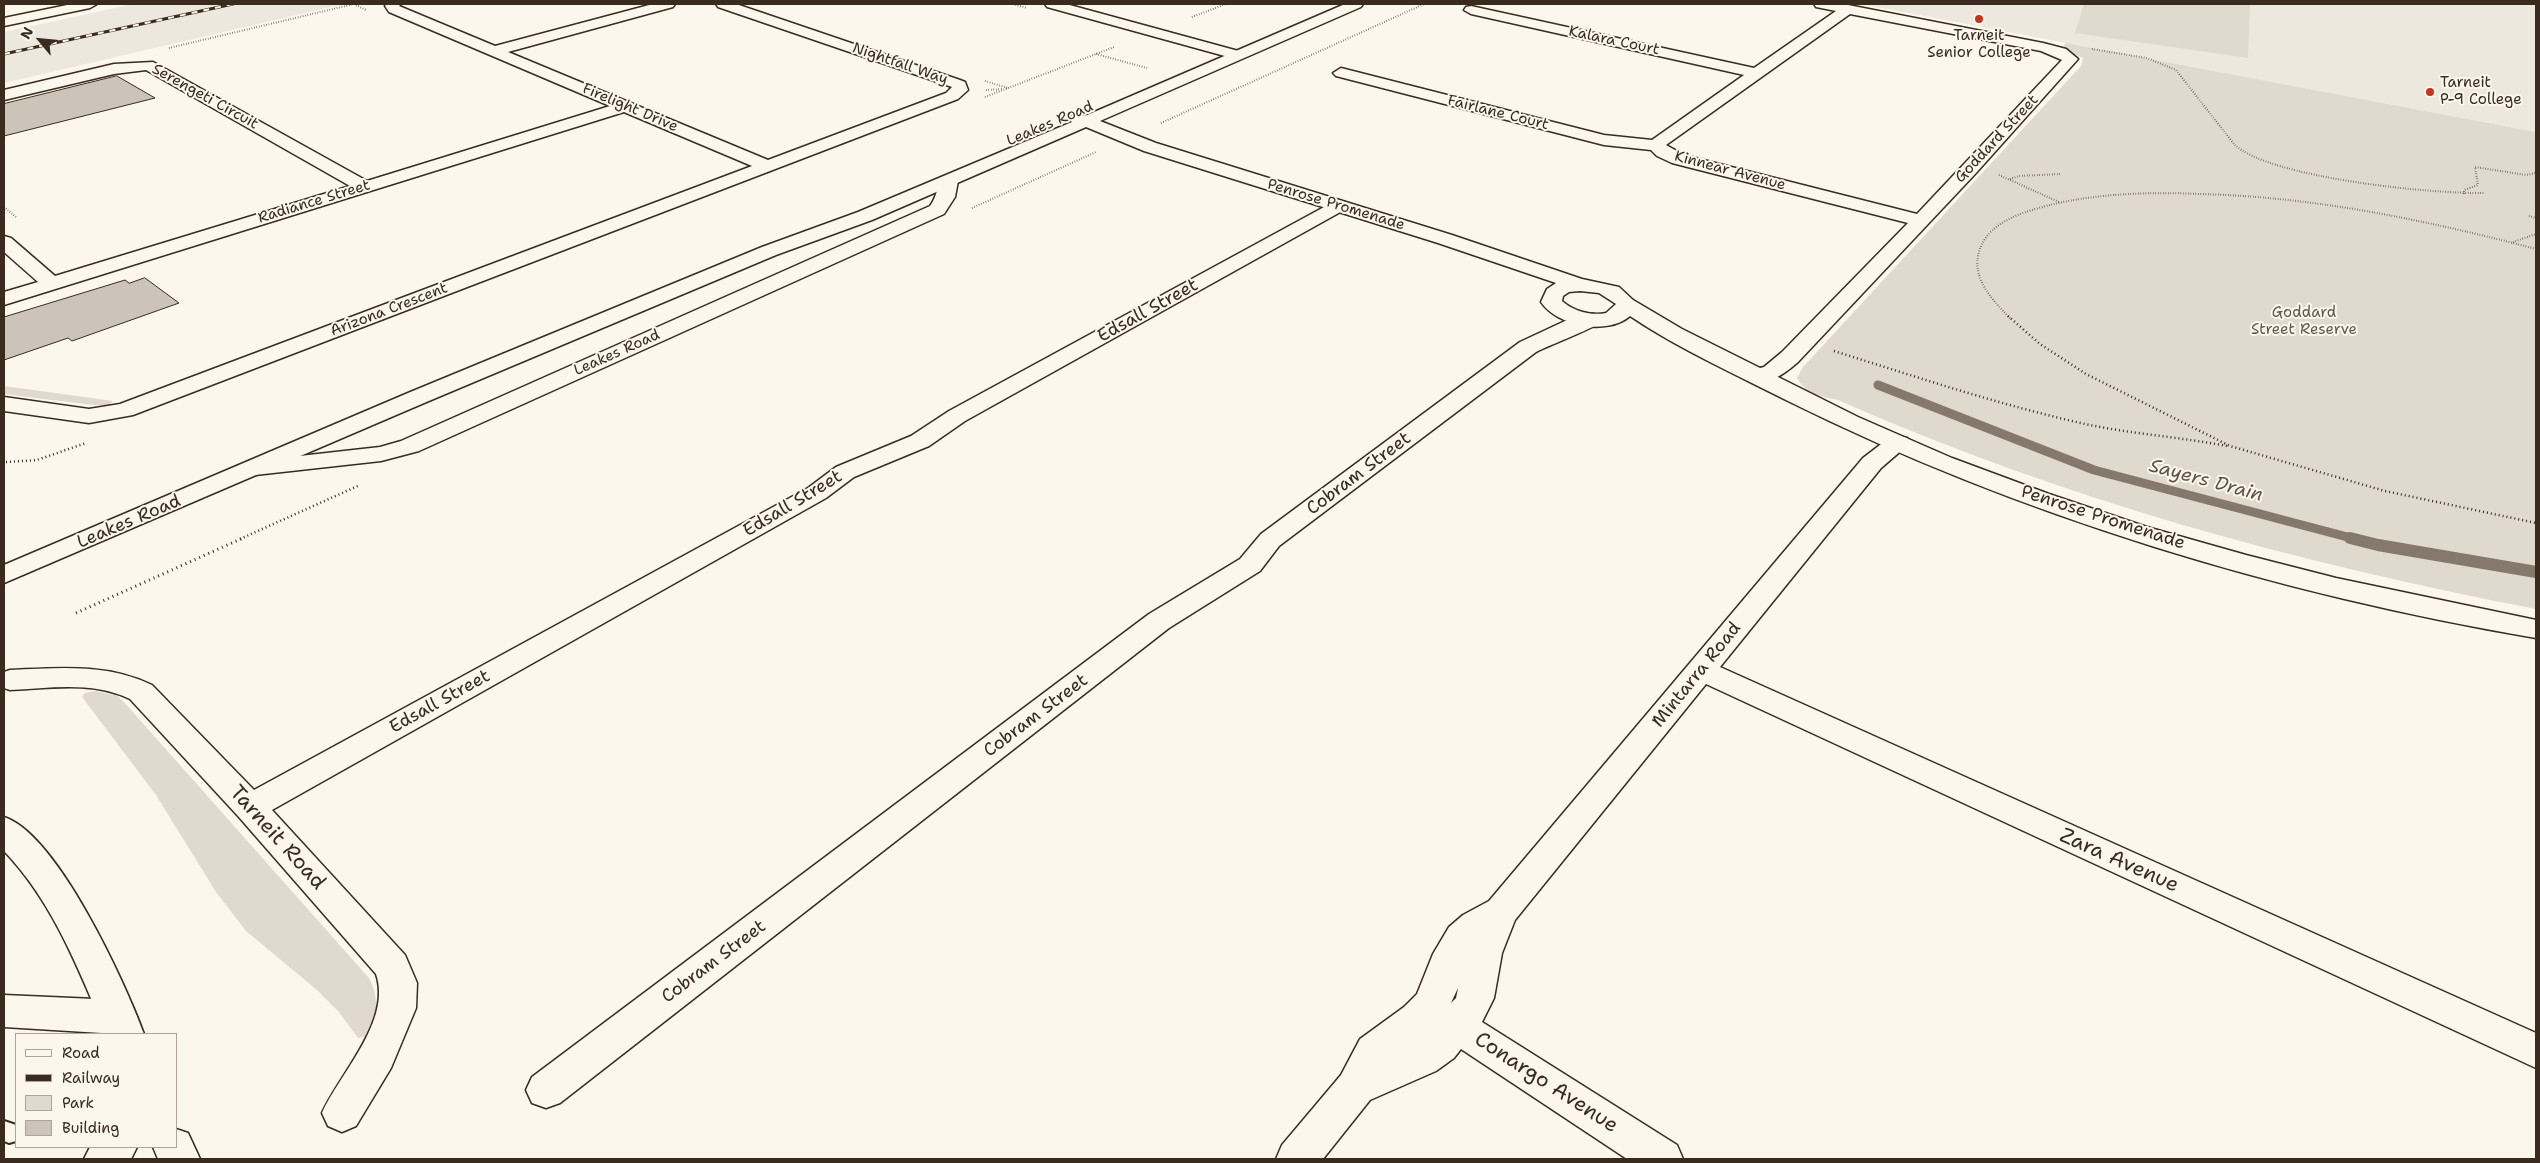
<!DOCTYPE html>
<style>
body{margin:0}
#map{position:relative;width:2540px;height:1163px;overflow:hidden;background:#fbf7ec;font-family:"Shantell Sans",sans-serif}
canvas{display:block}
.frame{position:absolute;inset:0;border:5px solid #3b2a1e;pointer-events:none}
.legend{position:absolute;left:15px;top:1033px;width:162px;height:115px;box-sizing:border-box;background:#fbf7ec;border:1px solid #aea59a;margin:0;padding:6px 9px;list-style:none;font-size:15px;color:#3b2a1e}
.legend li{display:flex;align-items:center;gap:10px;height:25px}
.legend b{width:25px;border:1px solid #aea59a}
.north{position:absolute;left:15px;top:15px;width:50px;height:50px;-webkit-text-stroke:4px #fbf7ec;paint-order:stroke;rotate:298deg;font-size:14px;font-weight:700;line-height:20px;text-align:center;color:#3b2a1e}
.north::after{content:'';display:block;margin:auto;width:18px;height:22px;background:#3b2a1e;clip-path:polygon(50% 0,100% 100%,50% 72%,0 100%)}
</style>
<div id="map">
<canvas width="2540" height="1163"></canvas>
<div class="frame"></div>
<ul class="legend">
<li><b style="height:6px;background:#fbf7ec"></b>Road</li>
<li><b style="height:6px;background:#3b2a1e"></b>Railway</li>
<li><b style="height:14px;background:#dfd9ce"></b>Park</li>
<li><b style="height:14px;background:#ccc4b9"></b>Building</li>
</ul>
<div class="north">N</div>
</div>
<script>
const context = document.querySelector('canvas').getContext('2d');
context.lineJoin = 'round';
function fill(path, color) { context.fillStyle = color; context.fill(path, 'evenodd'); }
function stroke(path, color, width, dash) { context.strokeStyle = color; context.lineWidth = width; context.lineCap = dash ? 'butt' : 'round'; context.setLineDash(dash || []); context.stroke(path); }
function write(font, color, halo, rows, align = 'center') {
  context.font = font + ' "Shantell Sans",sans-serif'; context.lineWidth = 4; context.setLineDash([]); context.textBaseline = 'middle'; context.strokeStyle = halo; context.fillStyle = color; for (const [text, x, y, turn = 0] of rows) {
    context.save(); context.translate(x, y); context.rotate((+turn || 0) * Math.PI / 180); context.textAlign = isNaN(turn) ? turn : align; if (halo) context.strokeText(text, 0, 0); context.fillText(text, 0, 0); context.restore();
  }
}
const built = new Path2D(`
 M134 4H344L4 83V32Z
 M1861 4H2536V132L2066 43Z`);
const green = new Path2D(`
 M2084 4H2250L2248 58 2075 33Z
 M2066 43 2536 132V609C2296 563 2062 499 1838 400 1821 396 1807 396 1797 378L1803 367 2081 66 2083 58 2062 48Z
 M4 386 113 401 109 405H93L4 394Z
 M95 691 118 696 123 701 369 978C379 997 379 1018 367 1036L358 1038 339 1012 317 990 246 931 216 892 156 795 82 697 85 693Z`);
const streamFar1 = new Path2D(`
 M1878 385 2094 470 2355 539`);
const stream = new Path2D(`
 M2350 538 2378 545 2536 572`);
const building = new Path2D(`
 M117 76 155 98 4 136V104Z
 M145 278 179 303 72 341 68 338 4 360V317L125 280 129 283Z`);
const pathFar2 = new Path2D(`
 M1013 4 1027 8
 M1192 17 1226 4
 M169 48 354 4 366 10
 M2092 49 2147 58 2176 70 2234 144C2268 178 2433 194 2484 193
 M1096 54 1147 68
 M985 81 1008 88
 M986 90 1003 89
 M985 97 1114 47
 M1161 123 1424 4
 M1999 175 2059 202
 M2010 179 2019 176 2061 174
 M2464 194V190L2478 185 2475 167 2526 175 2536 173
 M4 207 17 218
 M972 208 1096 152
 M2529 216 2536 218
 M2513 242 2536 234
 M2010 318C1988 296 1965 270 1985 239 1999 218 2030 210 2054 204 2102 193 2152 192 2201 194 2315 197 2426 220 2536 249`);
const pathFar1 = new Path2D(`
 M2008 316 2040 344 2086 374 2230 446 2385 491 2536 523
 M1834 351C1917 377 2000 405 2085 424 2132 434 2180 437 2227 446
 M6 462 37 460 86 443
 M240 539 360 485`);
const path = new Path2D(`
 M76 613 243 538`);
const lane = new Path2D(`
 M4 1121 16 1125V1141L9 1143 4 1141Z`);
const street = new Path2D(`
 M72 4H97L90 8 4 26V18Z
 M387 4H401L399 6 495 46 653 4H675L673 7 508 52 768 160 946 93 952 87 718 7 716 4H736L960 80 965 82 968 90 958 99 133 415 89 423 4 411V397L89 409 120 404 752 166 624 112 4 305V292L38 282 4 252V236L11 238 55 276 350 186 146 70 114 74 4 100V90L114 64 153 62 367 181 610 106 389 12 385 6Z
 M1045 4H1066L1242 52 1244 55 1237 59 1232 58 1047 7Z
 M1814 4 1848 5 2043 43 2066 49 2078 59 1976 173 1798 362C1784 374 1769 386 1749 381L1746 376 1749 371 1764 367 1782 352 1908 223 1672 163 1657 156 1651 150 1604 145 1336 76 1333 73 1341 68 1604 135 1652 140 1744 75 1471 14 1464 10 1466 7 1471 6 1754 68 1836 11 1816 7ZM1850 14 2041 51 2062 60 1917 214 1684 155 1666 145Z
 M949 176 955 177 958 181 955 197 944 214 419 451 381 461 255 475 246 473 243 468 246 463 255 461 380 447 401 441 930 206C937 197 937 186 943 177Z
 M1337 200 1344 202 1346 206 1344 210 965 421 929 446 854 477 826 498 272 810 405 955 417 983 416 1008 391 1068 356 1126 342 1132 328 1126 322 1113C340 1073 392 1021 376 974L238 816 130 699C93 681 51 688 10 690L4 688V672L10 670C59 668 106 663 152 685L254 790 808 488 836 467 911 436 949 411Z
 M1593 314 1600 316 1604 320C1600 326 1547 346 1536 352L1279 546 1260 571 1169 628 560 1103 546 1108 532 1103 526 1090 532 1077 1149 614 1240 559 1261 534 1520 342 1565 321Z
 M1898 436 1907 438 1910 443 1881 468 1720 667 2536 1033V1068L1706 684 1515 920 1502 953 1494 998 1482 1022 1677 1145 1683 1159H1627L1461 1049 1454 1058 1436 1071 1370 1100 1323 1159H1276L1282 1145 1341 1075 1360 1039 1404 1007 1417 994 1433 954 1449 927 1463 915 1489 901 1863 458 1889 438ZM1458 988 1456 998 1451 1003Z
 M4 995 118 1000 131 1005 137 1017 131 1029 118 1034 4 1027Z
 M90 1147H137L131 1159H84Z`);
const secondary = new Path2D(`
 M1345 4H1363L1361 7 1100 121 1156 143 1452 235 1582 279 1619 287 1633 300 1682 329 1858 417 1952 458 2049 494 2147 527 2246 555 2336 578 2536 620V638C2279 594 2022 517 1788 401 1735 374 1679 349 1630 316 1607 336 1557 326 1541 302L1547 289 1556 283 1438 243 1144 151 1086 127 872 220 776 255 424 403 4 583V565L408 393 762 247 858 212 1072 122 1070 119 1072 116H1085ZM1580 291 1599 293 1616 304 1606 313C1591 316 1573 311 1562 301L1563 296 1569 292Z
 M4 817C57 834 125 982 144 1034H106C79 970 53 902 4 851Z
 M176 1129 188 1133 200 1159H158L153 1147H176Z`);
const rail = new Path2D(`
 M4 54 233 4`);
const markers = [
 [1979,19,5,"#c8321e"],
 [2430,92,5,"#c8321e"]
];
const farPoinames = [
 ["Tarneit",1979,36],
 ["Senior College",1979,53],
 ["Tarneit",2440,83,"left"],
 ["P-9 College",2440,100,"left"]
];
const farStreetnames = [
 ["Kalara Court",1614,41,12],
 ["Nightfall Way",900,64,19],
 ["Serengeti Circuit",205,97,29],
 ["Firelight Drive",630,108,23],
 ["Fairlane Court",1498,113,14],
 ["Leakes Road",1050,124,-23],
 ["Goddard Street",1997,139,-47],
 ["Kinnear Avenue",1730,171,15],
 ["Radiance Street",314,202,-17],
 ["Penrose Promenade",1336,205,17],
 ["Arizona Crescent",389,310,-21],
 ["Leakes Road",617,353,-24]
];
const farParknames = [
 ["Goddard",2304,313],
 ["Street Reserve",2304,330]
];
const streetNames = [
 ["Edsall Street",1148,311,-29],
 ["Cobram Street",1359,474,-37],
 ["Edsall Street",793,504,-31],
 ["Penrose Promenade",2103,518,18],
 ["Leakes Road",129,522,-23],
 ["Mintarra Road",1697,675,-51],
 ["Edsall Street",440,702,-29],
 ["Cobram Street",1036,716,-37],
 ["Cobram Street",714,962,-37]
];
const waterNames = [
 ["Sayers Drain",2206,481,15]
];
const nearStreetnames = [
 ["Tarneit Road",277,838,48],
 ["Zara Avenue",2119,861,24],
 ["Conargo Avenue",1546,1083,33]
];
fill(built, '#ede8dd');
fill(green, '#dfd9ce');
stroke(streamFar1, '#85796d', 9);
stroke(stream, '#85796d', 12);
fill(building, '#ccc4b9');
stroke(building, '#3b2a1e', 1);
stroke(lane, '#3b2a1e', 4);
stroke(street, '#3b2a1e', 3);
stroke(secondary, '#3b2a1e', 3);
stroke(pathFar2, '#3b2a1e', 2, [0.5, 2]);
stroke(pathFar1, '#3b2a1e', 2.5, [1, 3]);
stroke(path, '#3b2a1e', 3, [1, 4]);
fill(lane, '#fbf7ec');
fill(street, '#fbf7ec');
fill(secondary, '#fbf7ec');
stroke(rail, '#3b2a1e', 3);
stroke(rail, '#fbf7ec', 2, [6]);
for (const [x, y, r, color] of markers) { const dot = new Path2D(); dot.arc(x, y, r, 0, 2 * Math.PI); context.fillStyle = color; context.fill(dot); stroke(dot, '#fbf7ec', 2); }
write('15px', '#3b2a1e', '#fbf7ec', farPoinames);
write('15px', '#3b2a1e', '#fbf7ec', farStreetnames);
write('15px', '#64564a', '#fbf7ec', farParknames);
write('18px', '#3b2a1e', '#fbf7ec', streetNames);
write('italic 19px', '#605246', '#fbf7ec', waterNames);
write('21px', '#3b2a1e', '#fbf7ec', nearStreetnames);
</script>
